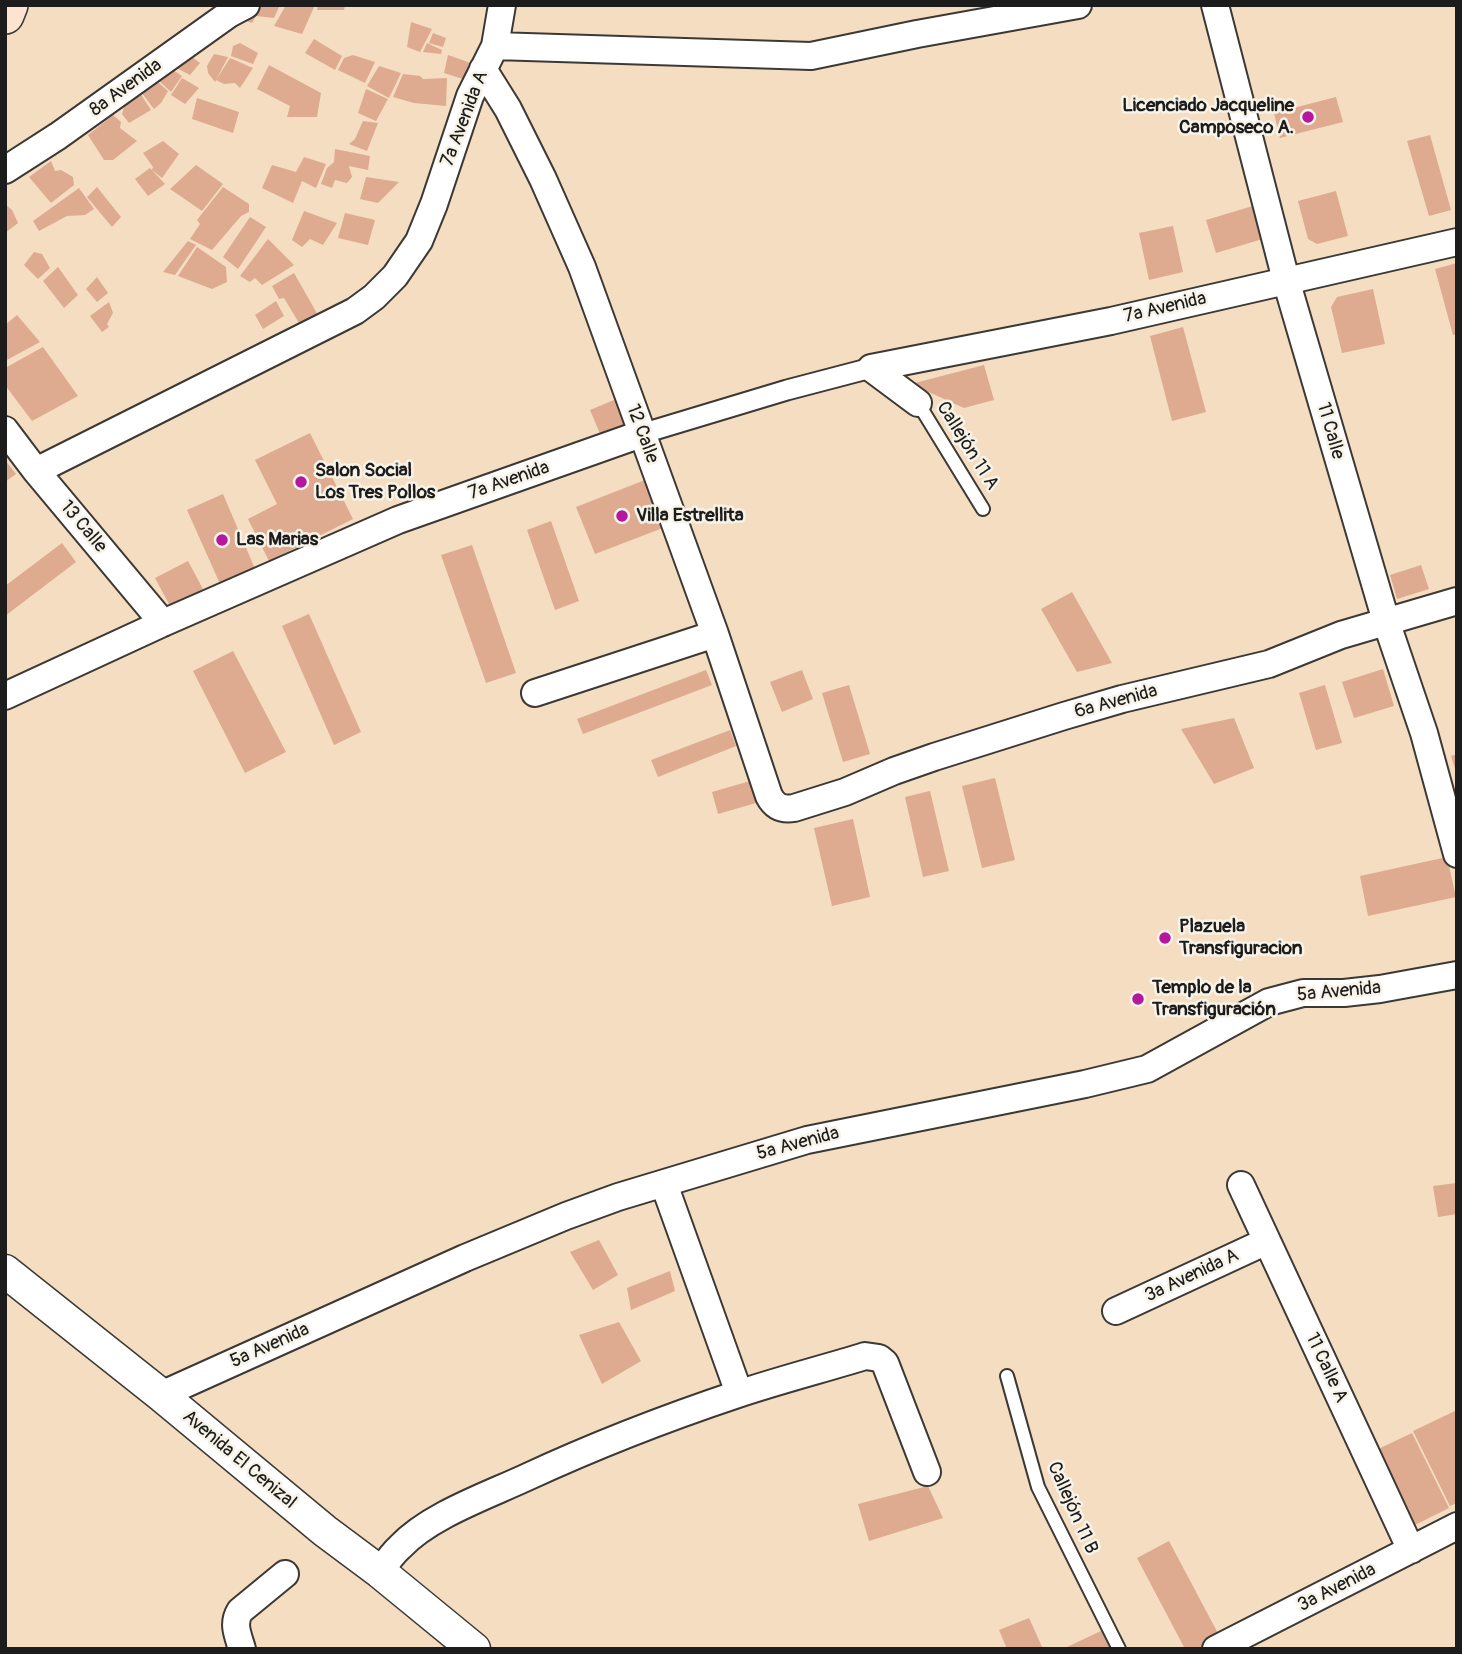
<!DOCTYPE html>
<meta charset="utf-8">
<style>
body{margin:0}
#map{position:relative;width:1462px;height:1654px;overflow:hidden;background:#f4ddc0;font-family:Pangolin,sans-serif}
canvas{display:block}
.frame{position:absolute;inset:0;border:7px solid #1c1c1c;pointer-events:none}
</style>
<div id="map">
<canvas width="1462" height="1654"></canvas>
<div class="frame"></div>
</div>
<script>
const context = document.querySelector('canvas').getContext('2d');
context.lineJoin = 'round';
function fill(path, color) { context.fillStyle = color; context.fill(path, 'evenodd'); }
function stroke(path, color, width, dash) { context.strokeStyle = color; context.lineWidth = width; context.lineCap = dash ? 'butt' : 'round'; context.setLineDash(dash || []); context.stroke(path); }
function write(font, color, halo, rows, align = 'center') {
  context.font = font + ' Pangolin,sans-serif'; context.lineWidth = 5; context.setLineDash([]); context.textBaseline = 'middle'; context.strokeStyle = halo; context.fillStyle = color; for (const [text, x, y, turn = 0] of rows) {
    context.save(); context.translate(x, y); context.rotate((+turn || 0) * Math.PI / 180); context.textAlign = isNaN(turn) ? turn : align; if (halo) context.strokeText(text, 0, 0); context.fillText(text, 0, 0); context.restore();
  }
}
const building = new Path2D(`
 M259 5H280L274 18 256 16 252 23 235 17Z
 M286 5H315L302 34 274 26Z
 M318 5H345L344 10H317Z
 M411 22 432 29 420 52 407 47Z
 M433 33 446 38 443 47 429 43Z
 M314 39 342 56 335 70 305 53Z
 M240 43 258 53 253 64 231 56 233 46Z
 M427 43 442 50 441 54 423 52Z
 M183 50 200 63 190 75 169 64Z
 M214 54 228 57 215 82 208 73 207 66Z
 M353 55 375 62 365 83 338 70 344 58Z
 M448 55 468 62 473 71 466 80 444 73Z
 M230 58 253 68 240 88 235 83 224 84 216 80Z
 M269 65 321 93 317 117H287L290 106 257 89Z
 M167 66 182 76 171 92 154 76Z
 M379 66 401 73 389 98 367 86Z
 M403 74 420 76 423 79 447 78 446 106 414 103 393 97Z
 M152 77 168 91 161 103 154 109 138 88Z
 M182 78 199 88 185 104 171 95Z
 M366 89 388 99 376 121 358 113Z
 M138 90 151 110 129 123 122 114 128 94Z
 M1336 97 1343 122 1280 138 1274 113Z
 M197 98 239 112 233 133 192 119Z
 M113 115 121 122 120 128 137 141 113 160H104L88 135Z
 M363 121 378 123 367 151 349 144 355 139Z
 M1430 135 1451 210 1429 216 1407 141Z
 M163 141 179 154 162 178 152 170 153 167 143 153Z
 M335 149 370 156 368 170 349 166 352 177 347 183 335 180 332 188 321 184 327 168 334 162Z
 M304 157 326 164 316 188 302 181 293 203 262 188 272 165 296 172Z
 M51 161 55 171 61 170 73 177 74 185 51 203 29 177Z
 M196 165 223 184 202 211 170 189Z
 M150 168 165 184 148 196 135 179Z
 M366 177 399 182 378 203 360 199Z
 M97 187 121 217 112 227 87 197Z
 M223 187 249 204V212L241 216 212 250 190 239 200 224 197 220Z
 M79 188 94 209 85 215 67 216 39 231 33 221Z
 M1336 191 1348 236 1317 244 1308 239 1298 201Z
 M5 204 12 210 18 223 5 233Z
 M1256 205 1266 238 1216 253 1206 220Z
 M304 211 337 223 323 245 310 239 302 247 292 240Z
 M345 213 375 220 368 245 338 238Z
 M250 217 266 227 238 269 223 257Z
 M1173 226 1183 272 1149 280 1139 233Z
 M268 239 294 265 262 285 255 278 250 282 240 276Z
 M188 241 196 245 175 275 163 272Z
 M197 247 226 267 227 282 212 289 178 276Z
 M34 252 42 254 50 268 38 279 24 265Z
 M1457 263V334L1453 335 1435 269Z
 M58 267 78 295 64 308 43 281Z
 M294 273 319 317 302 328 284 298 279 299 272 286Z
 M97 277 108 293 97 302 86 289Z
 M1373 289 1385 344 1342 353 1331 307 1337 297Z
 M276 301 284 316 263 329 255 315Z
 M109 302 113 313 107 324 109 327 102 332 90 316Z
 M17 315 40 342 5 361V325Z
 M1183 327 1206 412 1172 421 1150 336Z
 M43 347 78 396 32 421 5 385V368Z
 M984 365 994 400 964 408 911 384Z
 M621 397 631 424 601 436 590 410Z
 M310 433 353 519 269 561 248 519 277 504 255 460Z
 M5 460 16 474 5 482Z
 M650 478 668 526 595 554 576 507Z
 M223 494 256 571 221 586 187 510Z
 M551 521 579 601 555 610 527 530Z
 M62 543 76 562 5 616V586Z
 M472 545 516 673 486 683 441 555Z
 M188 561 203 589 170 606 155 578Z
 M1421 565 1429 589 1397 599 1390 575Z
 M1072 592 1112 663 1077 672 1041 609Z
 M309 614 361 732 334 745 282 626Z
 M233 651 286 752 245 773 193 671Z
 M1383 669 1394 706 1354 718 1342 682Z
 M706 670 712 685 583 734 577 719Z
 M802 670 813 699 782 712 770 682Z
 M849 685 870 754 843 762 822 693Z
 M1325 685 1342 743 1316 750 1299 693Z
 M1234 718 1254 768 1214 784 1181 729Z
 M730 730 736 746 658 777 651 760Z
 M1457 754V772H1456L1451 756Z
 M995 778 1015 860 982 868 962 786Z
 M750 781 756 803 718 814 712 792Z
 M930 791 949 871 923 877 905 797Z
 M853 819 870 897 832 906 814 828Z
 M1447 857 1456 897 1368 916 1360 876Z
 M1457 1183V1214L1438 1217 1433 1186Z
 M599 1240 618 1275 593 1290 570 1252Z
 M670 1271 675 1291 631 1310 627 1288Z
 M619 1322 641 1361 602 1384 579 1335Z
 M1457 1410V1503L1450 1506 1413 1431Z
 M1412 1433 1449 1508 1409 1528 1372 1452Z
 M928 1486 943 1518 869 1541 858 1504Z
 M1169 1541 1221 1639 1202 1649H1185L1137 1558Z
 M1029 1618 1043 1649H1007L999 1630Z
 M1103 1630 1111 1649H1068L1067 1647Z`);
const service = new Path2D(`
 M918 403 983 509
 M1007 1376 1038 1487 1119 1649`);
const pedestrian = new Path2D(`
 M641 434 787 390 871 368`);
const minor = new Path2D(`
 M1215 5 1286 280 1386 621 1424 733 1457 854
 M495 46 811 56 917 34 1078 5
 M483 69 508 109 543 179 582 267 715 634 769 796C775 807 782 810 794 808L845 792 894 771 934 757 1064 716 1122 699 1269 664 1341 635 1457 601
 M5 170 58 136 229 14 246 5
 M918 403 871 368 1111 321 1457 242
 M5 430 36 471 163 623
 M36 471 355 311 374 297 395 276 419 241 434 204 470 96 495 46 502 5
 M535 693 715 634
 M5 696 163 623 398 520 641 434
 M664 1184 739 1393
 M1241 1185 1411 1550
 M1116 1311 1267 1241
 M161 1395 465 1258 566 1216 618 1197 807 1140 1085 1084 1147 1069 1269 1002 1303 993H1344L1380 989 1457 975
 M380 1572C386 1563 392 1554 400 1547 429 1516 486 1496 525 1478 594 1446 666 1418 738 1394 780 1380 823 1369 865 1356L879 1358 885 1363 927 1472
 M242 1649C238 1635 232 1624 240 1611L285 1574
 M1216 1649 1457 1526`);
const tertiary = new Path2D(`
 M5 1271 161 1395 325 1531 380 1572 474 1649`);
const secondary = new Path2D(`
 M5 15 9 5`);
const markers = [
 [1308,117,7,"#b5179e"],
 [301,482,7,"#b5179e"],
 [622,516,7,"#b5179e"],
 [222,540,7,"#b5179e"],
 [1165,938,7,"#b5179e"],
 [1138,999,7,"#b5179e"]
];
const streetNames = [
 ["8a Avenida",126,88,-36],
 ["7a Avenida A",465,119,-69],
 ["7a Avenida",1165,308,-13],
 ["11 Calle",1330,431,74],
 ["12 Calle",642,434,70],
 ["Callejón 11 A",967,446,58],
 ["7a Avenida",509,481,-19],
 ["13 Calle",83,527,50],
 ["6a Avenida",1116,702,-15],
 ["5a Avenida",1339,992,-5],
 ["5a Avenida",798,1144,-15],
 ["3a Avenida A",1192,1276,-25],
 ["5a Avenida",270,1346,-24],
 ["11 Calle A",1326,1368,65],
 ["Avenida El Cenizal",239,1460,40],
 ["Callejón 11 B",1072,1508,66],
 ["3a Avenida",1337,1588,-27]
];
const poiNames = [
 ["Licenciado Jacqueline",1294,106,"right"],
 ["Camposeco A.",1294,128,"right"],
 ["Salon Social",315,471],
 ["Los Tres Pollos",315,493],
 ["Villa Estrellita",636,516],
 ["Las Marias",236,540],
 ["Plazuela",1179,927],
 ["Transfiguracion",1179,949],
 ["Templo de la",1152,988],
 ["Transfiguración",1152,1010]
];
fill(building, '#deab90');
stroke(service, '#3c3935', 16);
stroke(pedestrian, '#3c3935', 23);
stroke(minor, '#3c3935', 30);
stroke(tertiary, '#3c3935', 35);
stroke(secondary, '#3c3935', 40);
stroke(service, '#fff', 12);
stroke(pedestrian, '#fff', 19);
stroke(minor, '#fff', 26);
stroke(tertiary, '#fff', 32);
stroke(secondary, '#fde4d1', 37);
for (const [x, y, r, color] of markers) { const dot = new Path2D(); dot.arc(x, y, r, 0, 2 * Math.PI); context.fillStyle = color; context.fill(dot); stroke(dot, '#f7f3e8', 2.5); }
write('19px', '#1c1c1c', '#f7f3e8', streetNames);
write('bold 19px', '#1c1c1c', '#f7f3e8', poiNames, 'left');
</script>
